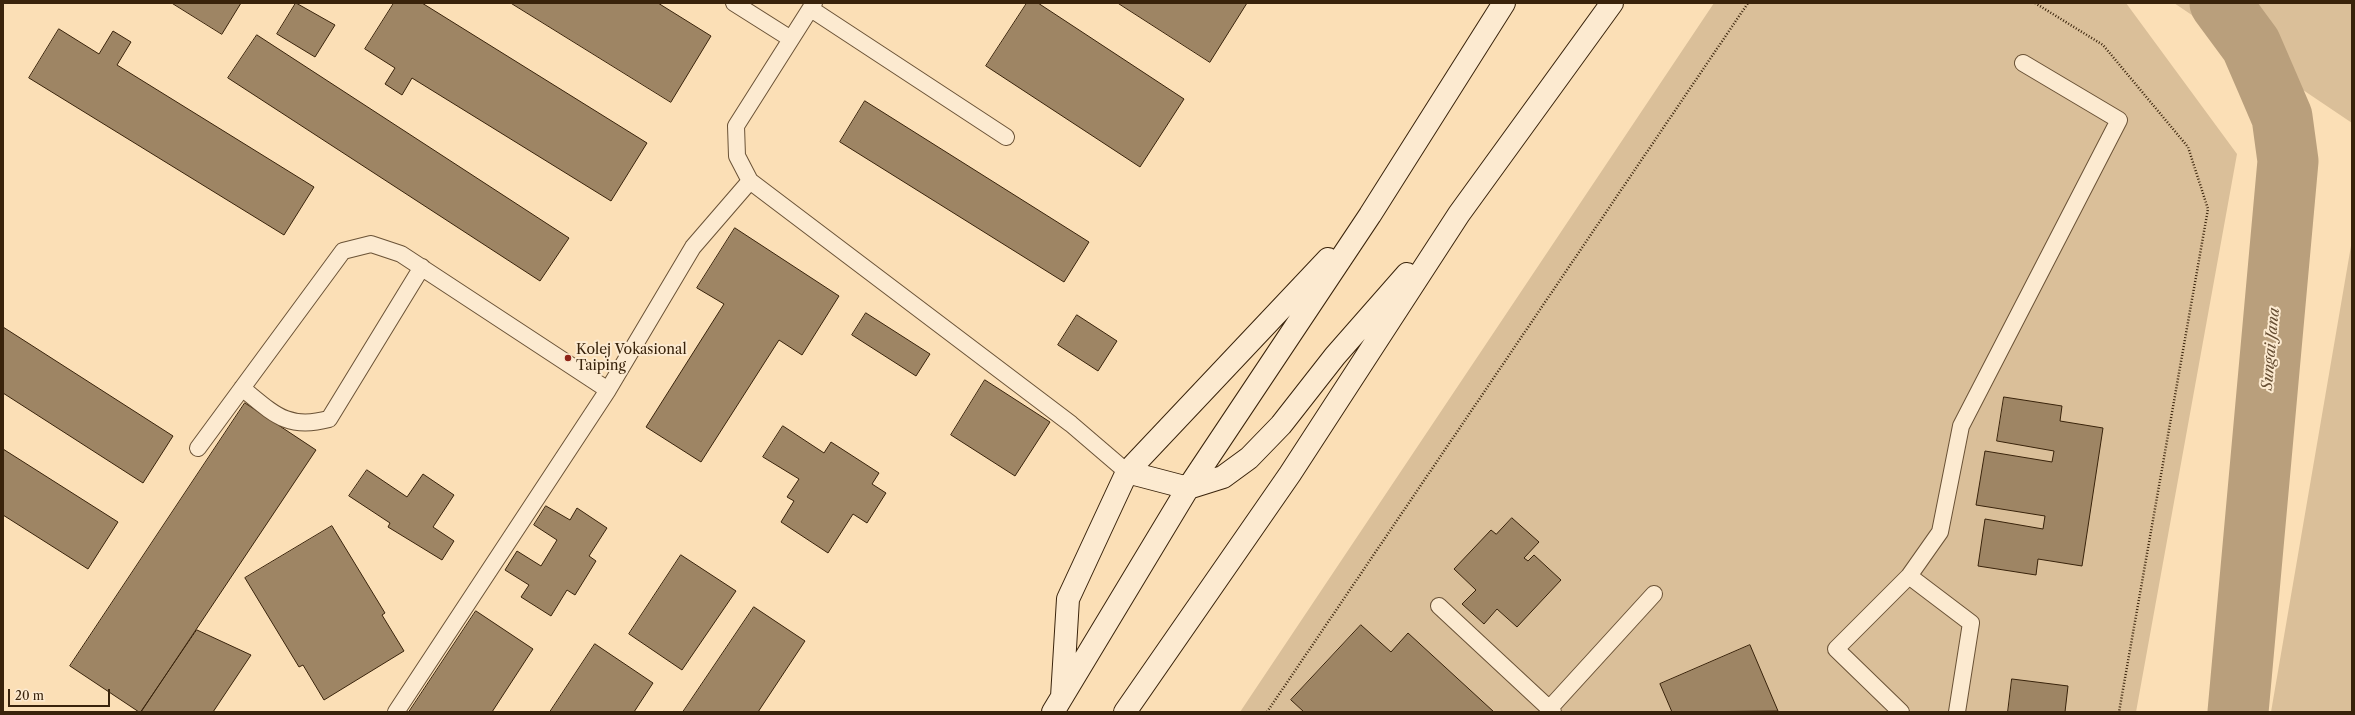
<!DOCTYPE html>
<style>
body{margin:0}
#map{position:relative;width:2355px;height:715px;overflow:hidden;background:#fbdfb6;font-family:"Libre Caslon Text",serif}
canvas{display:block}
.frame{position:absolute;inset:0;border:4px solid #39230b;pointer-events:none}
.scale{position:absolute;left:8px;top:689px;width:102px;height:18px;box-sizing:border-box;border:2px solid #39230b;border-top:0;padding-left:5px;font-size:12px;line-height:14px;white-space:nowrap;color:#39230b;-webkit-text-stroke:3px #fcead0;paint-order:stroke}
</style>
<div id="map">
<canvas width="2355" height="715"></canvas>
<div class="frame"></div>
<div class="scale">20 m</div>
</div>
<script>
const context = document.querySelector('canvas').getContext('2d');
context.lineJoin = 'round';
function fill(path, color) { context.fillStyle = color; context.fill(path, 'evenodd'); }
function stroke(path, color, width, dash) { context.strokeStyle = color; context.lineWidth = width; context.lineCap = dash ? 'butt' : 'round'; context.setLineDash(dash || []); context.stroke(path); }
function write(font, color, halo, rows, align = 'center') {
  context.font = font + ' "Libre Caslon Text",serif'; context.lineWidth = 4; context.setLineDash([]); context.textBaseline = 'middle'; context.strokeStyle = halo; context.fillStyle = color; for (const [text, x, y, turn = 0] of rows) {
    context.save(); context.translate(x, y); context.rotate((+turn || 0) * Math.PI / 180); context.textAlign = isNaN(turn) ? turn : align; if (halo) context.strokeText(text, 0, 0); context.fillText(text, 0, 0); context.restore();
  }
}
const green = new Path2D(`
 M1714 3H2126L2237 154 2136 712H1240Z
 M2174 3H2352V123Z
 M2352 240V712H2271Z`);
const river = new Path2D(`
 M2220 3 2251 45 2267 82 2282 117 2288 161 2238 712`);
const building = new Path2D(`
 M172 3H241L222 34Z
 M296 3 335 25 315 57 277 34Z
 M394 3H422L647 143 611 201 412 78 402 95 385 84 395 68 365 49Z
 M511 3H658L711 36 671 102Z
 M1027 3H1038L1184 99 1140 167 986 66Z
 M1118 3H1247L1210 62Z
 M59 29 99 54 113 31 131 42 117 65 314 187 284 235 29 78Z
 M257 35 569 238 540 281 228 78Z
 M865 101 1089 242 1064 282 840 142Z
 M735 228 839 296 802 355 779 340 701 462 646 427 724 304 697 288Z
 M866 313 930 354 916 376 852 335Z
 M1077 315 1117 341 1098 371 1058 345Z
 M3 327 173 436 143 483 3 393Z
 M985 380 1050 422 1015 476 951 435Z
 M2004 397 2062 406 2060 421 2103 428 2082 566 2038 559 2036 575 1978 566 1985 519 2043 529 2045 516 1976 505 1985 451 2052 462 2054 451 1997 441Z
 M245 403 316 450 141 712H139L70 666Z
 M783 426 824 453 831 442 879 473 872 484 886 493 867 523 853 514 828 553 781 522 794 501 787 497 799 479 763 457Z
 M3 449 118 522 88 569 3 515Z
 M367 470 407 497 423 474 454 495 433 527 454 541 442 560 388 527 390 523 349 496Z
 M546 506 570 520 577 508 607 528 589 556 596 561 575 595 567 590 551 616 521 597 529 585 505 570 517 551 541 566 557 540 534 525Z
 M1512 518 1539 542 1524 558 1528 561 1534 555 1561 580 1517 627 1497 609 1484 624 1462 604 1476 590 1454 569 1491 530 1496 534Z
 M332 526 385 613 382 615 404 651 324 700 303 665 299 667 245 578Z
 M681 555 736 591 682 670 629 634Z
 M754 607 805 641 758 712H683Z
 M476 611 533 649 492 712H409Z
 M1361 625 1391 652 1408 633 1494 712H1304L1291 700Z
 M197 630 251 655 213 712H141Z
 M595 644 653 683 634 712H550Z
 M1750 645 1778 711 1672 712 1660 684Z
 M2012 679 2068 686 2065 712H2008Z`);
const path = new Path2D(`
 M2035 3 2103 45 2188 147 2208 209 2119 712
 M1267 712 1748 3`);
const service = new Path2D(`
 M734 3 791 39
 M814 3 736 126 737 156 750 181 1071 424 1127 472
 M811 9 1006 137
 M242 388C274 414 287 430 329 419L422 267
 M198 448 343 251 371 244 401 254 608 390
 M1439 606 1553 712
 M1549 709 1654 594
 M396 712 608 390 693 247 750 181
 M1901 712 1836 649 1909 576
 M1957 712 1971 623 1909 576 1940 532 1961 426 2119 120 2023 63`);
const secondary = new Path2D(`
 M1127 472 1188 488 1223 477 1249 458 1281 425 1335 356 1407 274
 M1062 697 1068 599 1127 472 1328 259
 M1053 712 1188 488 1370 215 1504 3
 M1125 712 1290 474 1459 214 1612 3`);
const markers = [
 [568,358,4,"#8f2418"]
];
const poiNames = [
 ["Kolej Vokasional",576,350],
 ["Taiping",576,366]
];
const waterNames = [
 ["Sungai Jana",2271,349,-85]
];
fill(green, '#dabf99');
stroke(river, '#b99f7c', 61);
fill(building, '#9e8564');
stroke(building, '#39230b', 1);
stroke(service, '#6a5236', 18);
stroke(secondary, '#39230b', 24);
stroke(path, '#39230b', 2.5, [1, 2]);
stroke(service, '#fcead0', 16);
stroke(secondary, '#fcead0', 22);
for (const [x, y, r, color] of markers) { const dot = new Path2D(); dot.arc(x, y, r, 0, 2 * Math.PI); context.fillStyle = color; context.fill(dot); stroke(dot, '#fcead0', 1.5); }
write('14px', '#39230b', '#fcead0', poiNames, 'left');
write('italic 15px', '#664e33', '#fcead0', waterNames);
</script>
